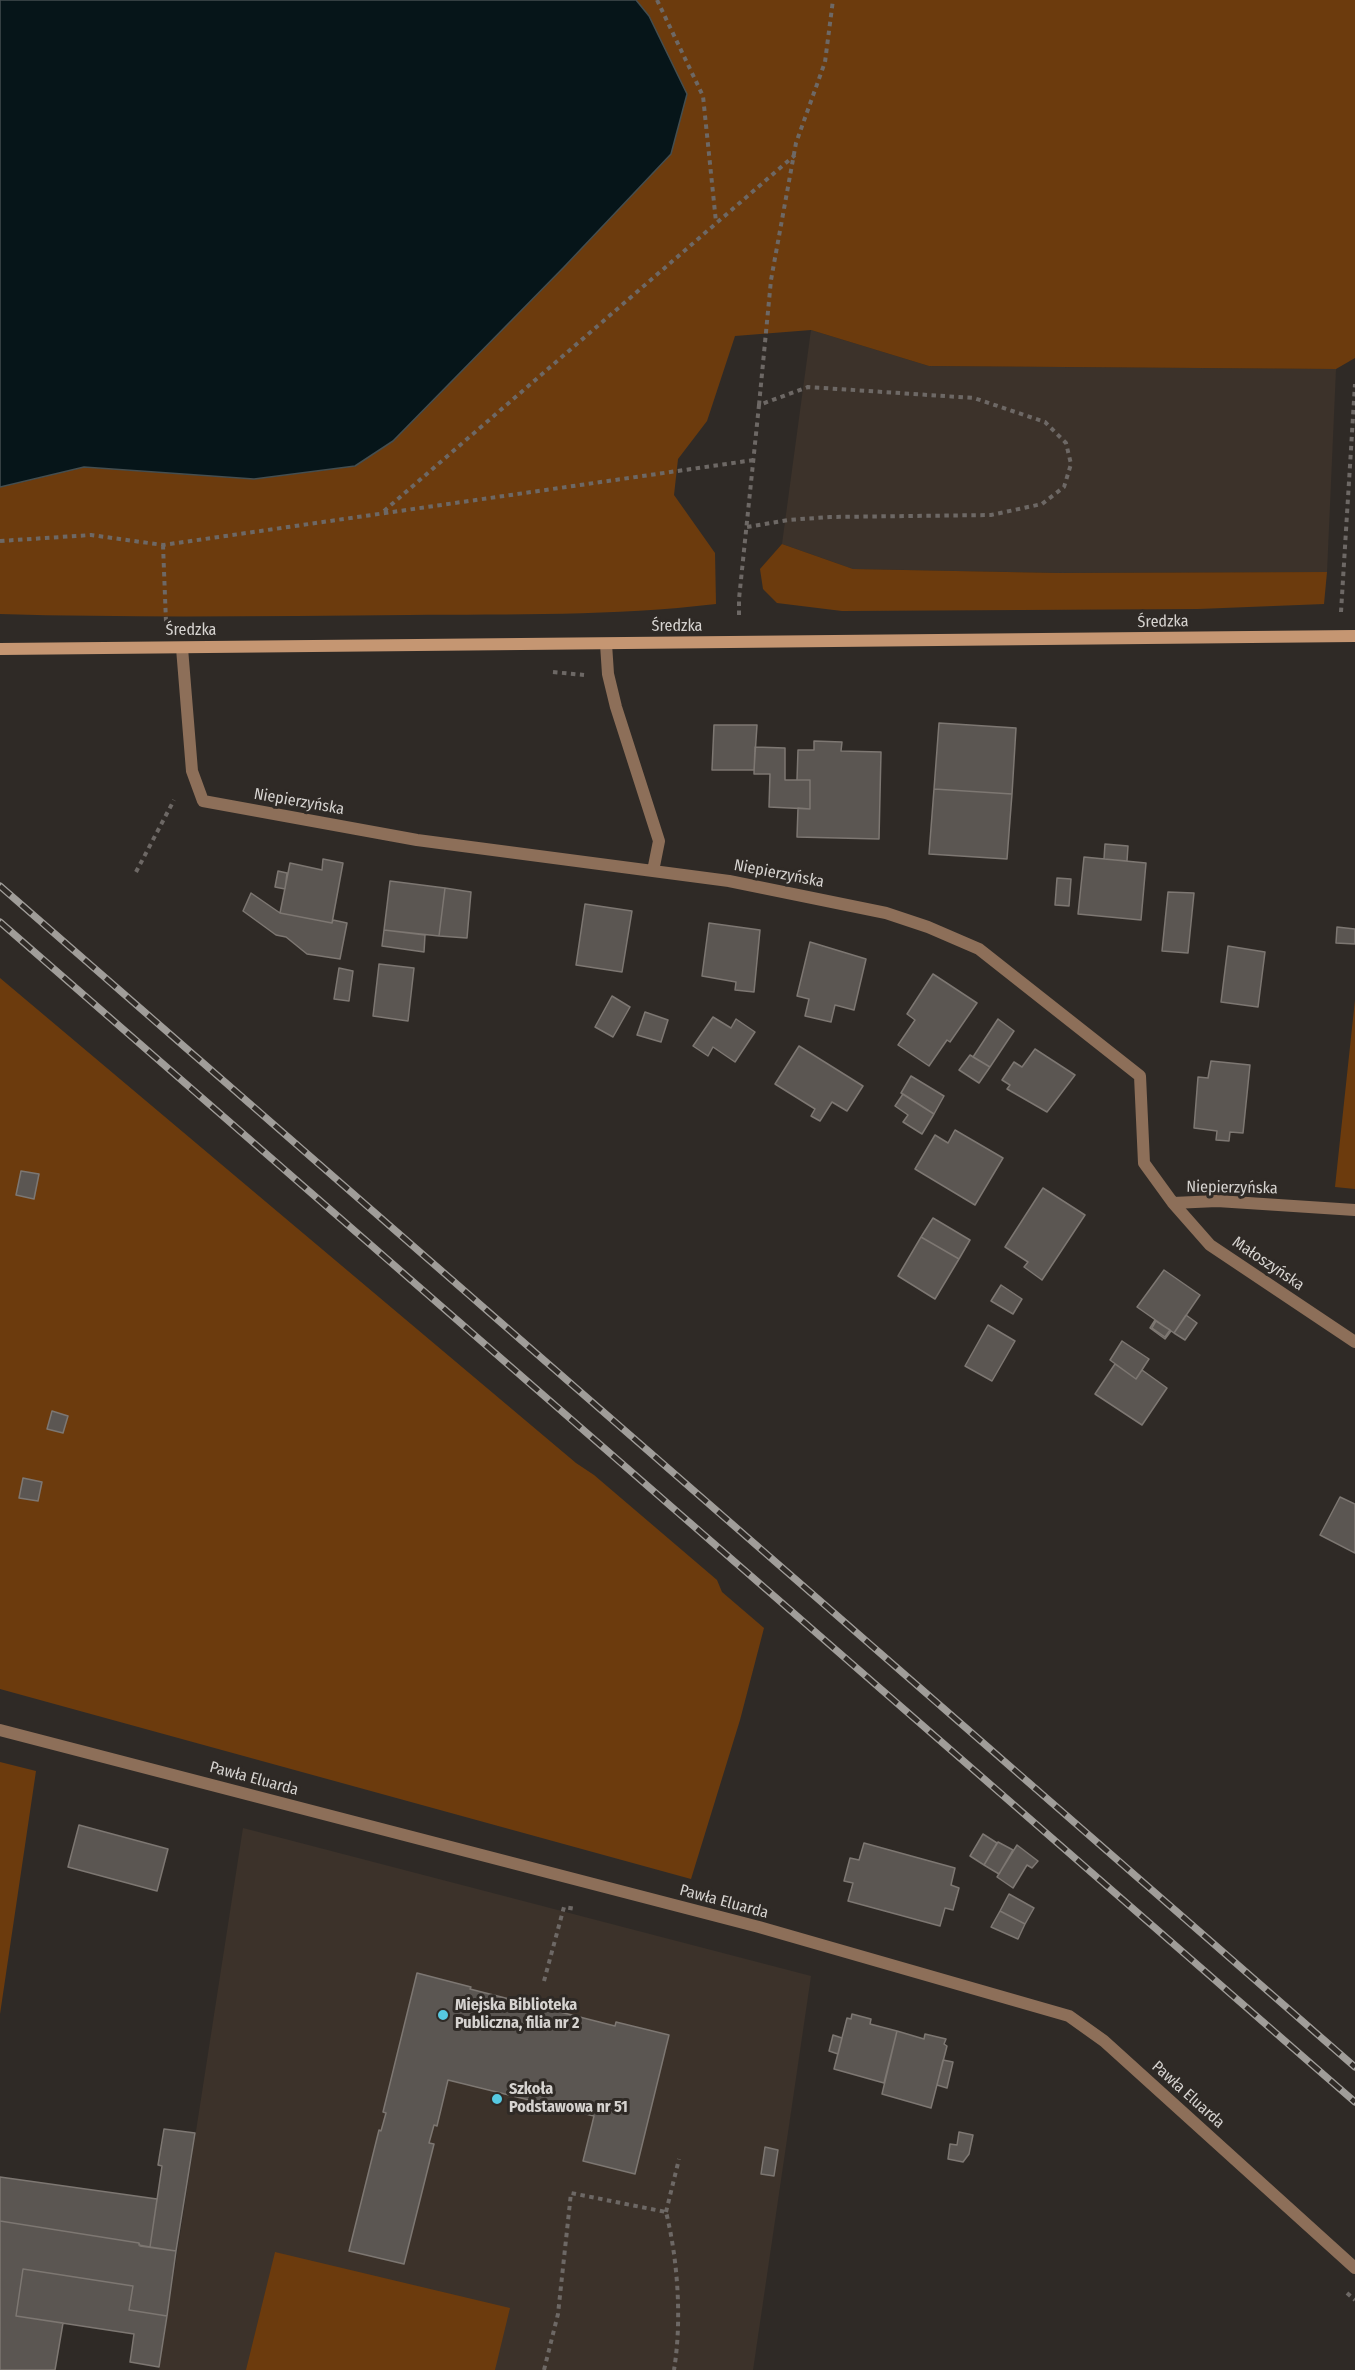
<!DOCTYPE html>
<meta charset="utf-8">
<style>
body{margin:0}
canvas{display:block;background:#2f2a26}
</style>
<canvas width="1355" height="2370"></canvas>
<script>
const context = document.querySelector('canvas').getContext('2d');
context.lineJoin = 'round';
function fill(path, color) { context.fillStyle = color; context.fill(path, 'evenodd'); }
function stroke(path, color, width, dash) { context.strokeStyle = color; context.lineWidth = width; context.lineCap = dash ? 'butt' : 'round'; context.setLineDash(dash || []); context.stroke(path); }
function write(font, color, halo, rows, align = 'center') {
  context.font = font + ' "Fira Sans Condensed",sans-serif'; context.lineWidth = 6; context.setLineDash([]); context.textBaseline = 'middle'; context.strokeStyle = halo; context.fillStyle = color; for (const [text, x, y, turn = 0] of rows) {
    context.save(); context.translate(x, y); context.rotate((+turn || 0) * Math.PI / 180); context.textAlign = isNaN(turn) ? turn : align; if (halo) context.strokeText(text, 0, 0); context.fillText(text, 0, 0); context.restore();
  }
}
const built = new Path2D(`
 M811 330 929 366 1336 369 1327 572 1058 573 853 569 782 544Z
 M243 1828 811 1976 753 2370H159Z`);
const green = new Path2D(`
 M636 0H1355V358L1336 369 929 366 811 330 735 336 707 421 678 459 674 495 715 553 716 604C614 616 511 614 408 615 272 616 136 618 0 614V487L84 467 254 479 355 466 393 441 564 267 671 154 649 16Z
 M782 544 853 569 1058 573 1327 572 1324 604 1198 609 842 611 777 603 763 589 760 569Z
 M0 978 576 1463 594 1475 717 1580 722 1592 764 1628 740 1720 691 1879 0 1689Z
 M1355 1000V1189L1335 1187Z
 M0 1762 36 1771 0 2014Z
 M275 2252 510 2308 495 2370H246Z`);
const water = new Path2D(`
 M0 0H636L649 16 687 94 671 154 564 267 393 441 355 466 254 479 84 467 0 487Z`);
const building = new Path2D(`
 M939 723 1016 728 1012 794 934 789Z
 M714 725H757L754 770H712Z
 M814 741 842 742 841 751 881 752 879 839 797 837 798 808 810 809V780H797L798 750H814Z
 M755 747 785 748V780H810V809L769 807 770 774H754Z
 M934 789 1012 794 1007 859 929 854Z
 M1105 844 1128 846 1127 861 1104 859Z
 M1084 857 1146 863 1141 920 1078 914Z
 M323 859 343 863 332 923 280 913 290 863 322 870Z
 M278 871 287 873 285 889 275 887Z
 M1057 878 1071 879 1069 906 1055 905Z
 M390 881 445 888 439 936 384 930Z
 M445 888 471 892 467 938 439 936Z
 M1168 892 1194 893 1188 953 1162 951Z
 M251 893 280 913 332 923 333 920 347 923 340 959 307 954 286 937 276 935 243 911Z
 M585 904 632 911 622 972 576 965Z
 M709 923 760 930 754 992 735 990 736 982 702 976Z
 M1337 927 1355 929V944L1336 943Z
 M384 930 425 935 424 952 382 946Z
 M810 942 866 959 854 1010 835 1005 831 1022 805 1016 809 999 797 996Z
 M1228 946 1265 952 1258 1007 1221 1002Z
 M379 964 414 968 408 1021 373 1016Z
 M339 968 353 971 349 1001 334 999Z
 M933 974 977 1003 950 1042 947 1040 929 1066 898 1045 915 1020 907 1014Z
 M612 996 630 1007 613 1037 595 1027Z
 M645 1012 668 1020 661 1042 637 1035Z
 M713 1017 731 1028 736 1019 755 1032 735 1062 713 1047 708 1056 693 1046Z
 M998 1019 1014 1031 990 1067 973 1057Z
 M799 1046 863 1086 847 1111 832 1102 820 1121 811 1116 815 1109 775 1084Z
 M1035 1049 1075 1075 1047 1112 1007 1089 1010 1085 1002 1080 1014 1062 1022 1067Z
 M970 1055 990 1067 979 1083 959 1070Z
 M1211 1061 1250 1065 1243 1133 1230 1132 1229 1141 1216 1140 1217 1131 1194 1128 1198 1077 1208 1078Z
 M911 1076 944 1096 934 1114 901 1093Z
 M903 1094 934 1114 922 1134 903 1122 908 1115 895 1106Z
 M955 1130 1003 1158 975 1205 915 1169 935 1135 948 1143Z
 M21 1171 39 1174 34 1199 16 1195Z
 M1043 1188 1085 1215 1042 1280 1024 1267 1028 1262 1005 1247Z
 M933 1218 970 1240 959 1259 921 1237Z
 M921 1237 959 1259 935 1299 898 1276Z
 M1164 1270 1200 1295 1174 1333 1137 1307Z
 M1001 1285 1022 1299 1013 1314 991 1301Z
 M1186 1315 1197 1323 1185 1340 1174 1333Z
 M1155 1320 1156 1321 1152 1328 1165 1337 1170 1330 1171 1331 1165 1339 1150 1328Z
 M1156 1321 1170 1330 1165 1337 1152 1328Z
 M988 1325 1015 1341 992 1381 965 1366Z
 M1122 1341 1149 1359 1136 1379 1110 1360Z
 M1115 1364 1136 1379 1142 1370 1167 1388 1142 1425 1095 1394Z
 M52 1411 68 1416 63 1433 47 1429Z
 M23 1478 42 1482 38 1501 19 1498Z
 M1340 1497 1355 1504V1553L1320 1535Z
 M79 1825 168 1849 157 1891 68 1867Z
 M983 1834 997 1843 984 1865 970 1856Z
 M998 1842 1013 1850 999 1874 984 1865Z
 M864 1843 955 1868 951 1885 959 1888 953 1910 945 1908 940 1926 848 1901 853 1883 844 1881 850 1858 859 1860Z
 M1017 1845 1038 1861 1032 1868 1027 1865 1013 1888 997 1877Z
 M1009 1894 1034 1908 1025 1924 1000 1911Z
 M1000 1911 1025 1924 1018 1939 991 1927Z
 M417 1973 471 1987 470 1989 615 2026 616 2022 669 2035 635 2174 583 2161 594 2116 448 2080 437 2126 434 2125 429 2143 434 2144 404 2264 349 2251 379 2130 381 2131 386 2113 383 2112Z
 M852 2014 871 2019 870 2024 897 2031 884 2083 834 2069 847 2018 851 2019Z
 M897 2031 924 2039 925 2034 946 2039 944 2044 947 2046 931 2108 882 2094Z
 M833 2035 842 2038 838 2054 829 2051Z
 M943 2060 953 2062 947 2088 937 2085Z
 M164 2129 195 2133 176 2251 150 2247 162 2166 158 2165Z
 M959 2132 973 2135 969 2154 963 2162 948 2159 950 2144 957 2145Z
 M765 2147 778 2150 774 2176 761 2174Z
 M0 2177 157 2199 150 2247 139 2245V2243L0 2221Z
 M0 2221 139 2243 140 2246 176 2251 167 2316 129 2310 133 2286 23 2269 16 2316 63 2323 55 2370H0Z
 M23 2269 133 2286 129 2310 167 2316 159 2367 130 2362 134 2334 16 2316Z`);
const path = new Path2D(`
 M657 0 703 96 716 222
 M759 405 771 280 796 143 825 62 833 0
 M384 511 795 155
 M0 541 91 535 163 545 754 460
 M163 545 166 622
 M1341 612 1355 384
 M739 615V599L759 405 808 387 974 398 1045 422 1066 443 1071 464 1064 487 1042 504 991 515 830 517 788 520 747 527
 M553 672 584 675
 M136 872 174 800
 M544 1981 564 1907 576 1909
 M666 2212 679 2159
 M1347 2293 1355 2300
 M544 2370 558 2314 571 2193 666 2212C678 2260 682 2321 674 2370`);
const street = new Path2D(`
 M606 644 608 674 616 707 659 841 653 871
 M182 648 192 771 203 801 417 840 729 881 886 913 928 927 979 949 1140 1076 1144 1163 1173 1203 1210 1245 1355 1342
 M1173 1203 1217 1201 1355 1210
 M0 1730 759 1927 1069 2016 1104 2041 1355 2268`);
const secondary = new Path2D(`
 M0 649 1355 636`);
const rail = new Path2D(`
 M0 886 1355 2067
 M0 922 1355 2102`);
const markers = [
 [443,2015,6,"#56c9e1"],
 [497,2099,6,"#56c9e1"]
];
const streetNames = [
 ["Średzka",1163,622,-1],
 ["Średzka",677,627],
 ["Średzka",191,631],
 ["Niepierzyńska",299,802,10],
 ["Niepierzyńska",779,874,11],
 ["Niepierzyńska",1232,1188,1],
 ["Małoszyńska",1268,1264,34],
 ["Pawła Eluarda",254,1779,15],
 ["Pawła Eluarda",724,1902,15],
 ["Pawła Eluarda",1188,2095,42]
];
const poiNames = [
 ["Miejska Biblioteka",455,2006],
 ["Publiczna, filia nr 2",455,2024],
 ["Szkoła",509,2090],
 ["Podstawowa nr 51",509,2108]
];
fill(built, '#3c322a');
fill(green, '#6c3b0d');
fill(water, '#061519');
stroke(water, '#444e50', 1.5);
fill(building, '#5b5652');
stroke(building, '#7d7772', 1.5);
stroke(path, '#6d6865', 4, [4.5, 4.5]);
stroke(street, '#8d6f59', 12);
stroke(secondary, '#c59672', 12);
stroke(rail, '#a09d99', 7);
stroke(rail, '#2f2a26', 4.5, [14]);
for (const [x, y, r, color] of markers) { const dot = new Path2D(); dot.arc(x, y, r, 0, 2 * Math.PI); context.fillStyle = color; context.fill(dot); stroke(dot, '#2f2a26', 2); }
write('16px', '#d6d3d0', '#2f2a26', streetNames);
write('bold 16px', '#d6d3d0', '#2f2a26', poiNames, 'left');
</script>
